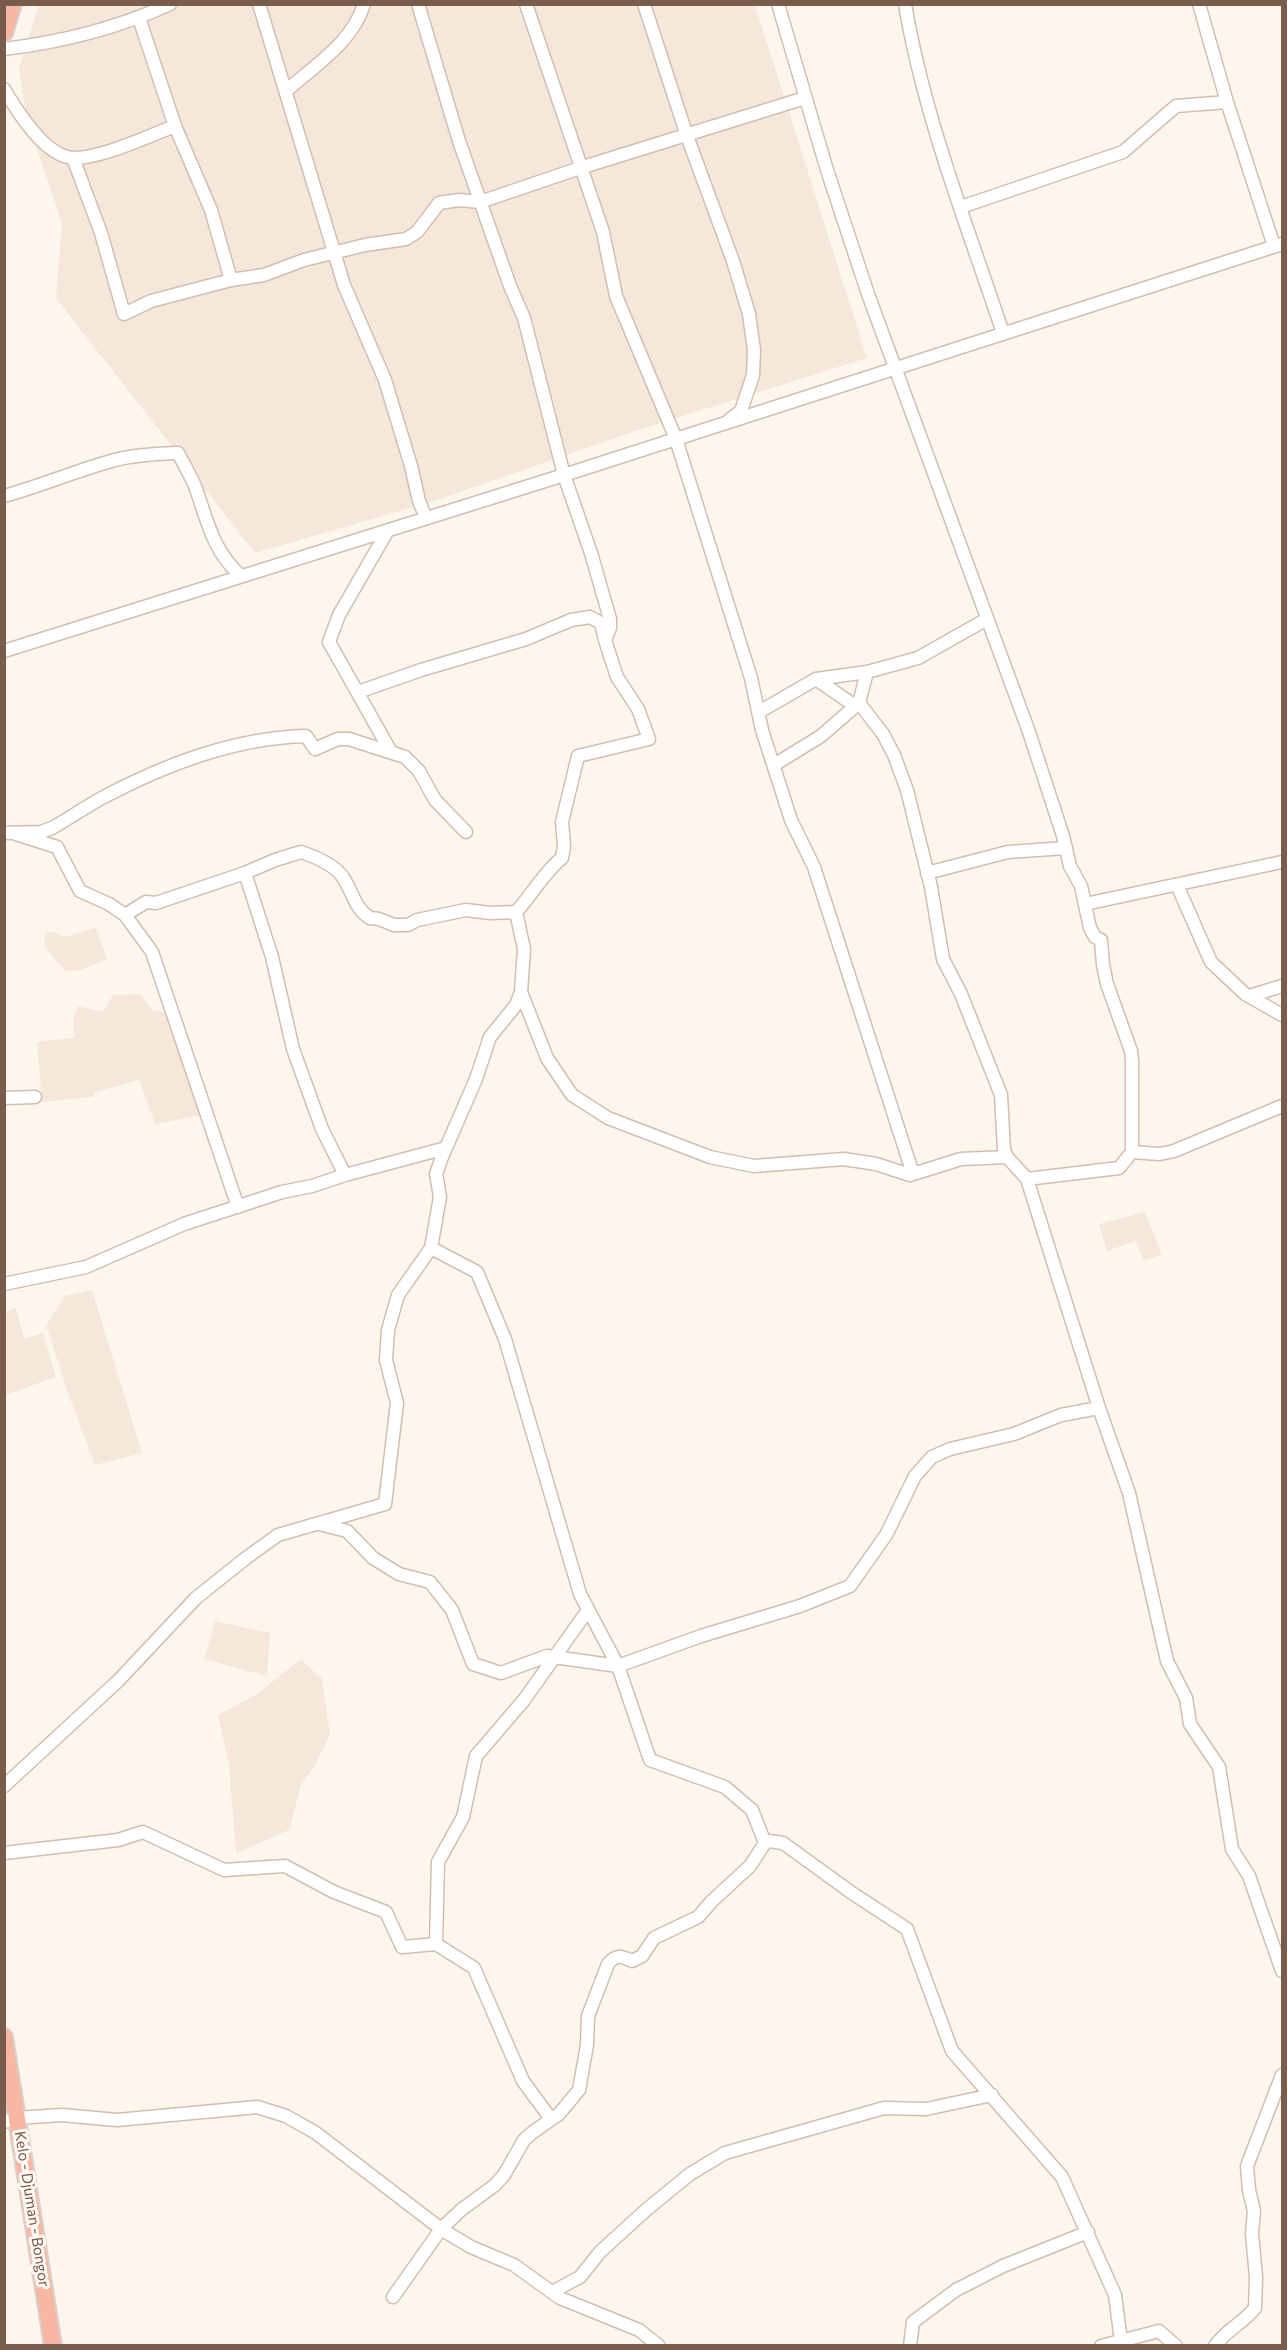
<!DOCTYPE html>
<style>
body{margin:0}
#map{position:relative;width:1287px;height:2350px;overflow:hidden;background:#fdf6ec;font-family:Commissioner,sans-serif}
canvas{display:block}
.frame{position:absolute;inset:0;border:6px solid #7a5c4d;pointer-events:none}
</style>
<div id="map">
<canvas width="1287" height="2350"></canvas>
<div class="frame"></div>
</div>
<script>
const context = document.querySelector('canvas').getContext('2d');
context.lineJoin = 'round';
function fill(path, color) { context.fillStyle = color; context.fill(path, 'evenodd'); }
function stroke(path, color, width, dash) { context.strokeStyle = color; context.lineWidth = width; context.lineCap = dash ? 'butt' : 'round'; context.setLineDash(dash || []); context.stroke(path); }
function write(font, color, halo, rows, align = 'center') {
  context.font = font + ' Commissioner,sans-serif'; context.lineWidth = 6; context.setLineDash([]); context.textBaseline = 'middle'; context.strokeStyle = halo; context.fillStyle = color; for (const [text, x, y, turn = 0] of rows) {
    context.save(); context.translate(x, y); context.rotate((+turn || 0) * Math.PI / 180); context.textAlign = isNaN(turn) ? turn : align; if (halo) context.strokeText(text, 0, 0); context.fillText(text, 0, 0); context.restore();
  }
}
const residential = new Path2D(`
 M39 5H755L867 358 641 429 437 500 255 553 56 298 62 223 26 116 19 68Z
 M96 928 107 959 81 970 65 971 44 946 45 933 54 932 64 937Z
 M140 994 152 1010 172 1014 202 1115 155 1124 139 1080 95 1092 94 1097 42 1102 37 1042 75 1037 73 1020 78 1006 103 1012 113 995Z
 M1145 1212 1162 1255 1143 1260 1136 1241 1107 1251 1099 1224Z
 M92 1290 142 1453 95 1465 69 1396 46 1325 65 1296Z
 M16 1308 24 1339 43 1333 56 1377 5 1395V1312Z
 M215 1621 270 1633 267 1676 204 1659Z
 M301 1659 322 1679 330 1735 315 1765 301 1785 289 1830 236 1853 229 1765 218 1715 257 1694Z`);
const minor = new Path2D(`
 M259 4 344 285 385 380 411 466 419 501 426 518
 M526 4 603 232 616 296 676 439 751 678 762 730 791 820 814 867 913 1174
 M644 4 687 136 733 261 749 314 754 350 753 375 741 411 730 419
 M778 4 827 170 868 294 1029 732 1063 836 1070 866 1081 886 1090 928 1095 937 1101 940 1103 965 1107 984 1131 1051 1132 1061V1152L1119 1168 1027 1179
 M905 4C924 117 967 225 1003 333
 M1199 4 1227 102 1274 246
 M139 18 175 126 211 210 231 280
 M4 49C62 42 118 28 170 4
 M4 89C17 111 45 157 74 158 103 158 148 136 175 126
 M286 91C314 66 353 42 364 4
 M73 158 101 233 124 314 151 301 231 280 264 275 304 260 365 245 406 239 417 232 439 203 459 200 480 202 583 167 805 98
 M961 207 1123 152 1176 106 1227 102
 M4 496C40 486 73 472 108 462 130 455 155 454 178 453 184 464 190 475 195 486 208 522 212 550 241 576
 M388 530 339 615 329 642 391 752
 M987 619 918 658 867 672 859 703 883 734 894 755 907 790 931 887 943 959 961 994 1001 1095 1004 1150 1007 1157 1027 1179 1099 1408 1129 1493 1167 1661 1186 1698 1190 1724 1219 1767 1232 1849 1249 1876 1282 1971
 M4 651 564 475 1282 244
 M816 679 855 706
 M358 692 421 670 526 639 571 620 590 617 601 623 605 640
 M759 712 816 679 867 672
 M774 765 821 736 859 703
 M4 833 41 832 52 828C68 819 84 808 100 799 164 765 233 738 306 736L315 749 338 739H349L405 757 419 771 435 800 466 832
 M16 834 57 847 80 891 109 904 125 915 146 902 156 903 245 873 275 860 301 852C316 857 336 865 344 879 353 893 355 909 370 918L379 919 394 925H408L417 920 466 910 490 913 516 912
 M245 873 272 957 293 1049 322 1129 345 1175 446 1148
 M927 873 1008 852 1066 848
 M1177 885 1211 962 1245 994 1282 1015
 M1085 904 1282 862
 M125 915 152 952 238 1207
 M521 992 547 1058 572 1095 608 1118 710 1157 754 1166 844 1159 876 1164 910 1175 961 1159 1007 1157
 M1249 996 1282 986
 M4 1098 35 1097
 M1132 1152 1160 1154 1174 1151 1282 1106
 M431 1248 477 1272 505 1339 580 1594 618 1666
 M4 1284 86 1267 184 1224 282 1192 312 1186 345 1175
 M319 1524 347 1531 373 1558 399 1574 430 1582 452 1610 473 1664 501 1673 547 1656 618 1666
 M4 1786 118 1681 196 1598 246 1558 278 1535 385 1504 397 1403 386 1360 388 1330 398 1295 431 1248 440 1197 436 1174 442 1157 476 1079 490 1037 516 1005 521 992 524 949 516 912C532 895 544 872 562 858L564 846 562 822 578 756 649 739 638 709 617 677 605 640 610 628V619L591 553 564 475 524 318 510 286 459 141 418 4
 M769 1841 783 1843 852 1893 907 1929 952 2051 1062 2177 1115 2295 1121 2341
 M4 1853 118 1840 143 1832 224 1870 285 1866 334 1892 386 1912 402 1947 436 1944 474 1968 523 2081 551 2119
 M436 1944 438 1862 463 1817 476 1756 524 1700 588 1610
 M4 2122 17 2118 62 2115 117 2120 257 2107 286 2116 316 2133 441 2229 471 2247 514 2265 560 2298 639 2330 659 2346
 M552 2292 580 2277 600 2252 646 2210 690 2174 725 2153 884 2108 926 2109 992 2095
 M393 2297 441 2229 461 2210 495 2185 504 2175 524 2140 533 2132 559 2114 579 2090 587 2045 588 2016 608 1964C616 1954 621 1956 632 1961L642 1956 654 1938 698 1917 712 1901 750 1866 765 1843 752 1810 725 1787 650 1760 618 1666 701 1636 800 1606 850 1586 886 1535 915 1476 932 1457 950 1449 1014 1434 1061 1415 1099 1408
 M910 2346 913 2322 956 2290 1003 2266 1088 2232
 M1101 2346 1159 2331 1176 2346
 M1215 2346C1226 2330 1243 2323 1255 2308L1256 2277 1252 2234 1254 2211 1249 2190 1247 2166 1282 2075`);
const highway = new Path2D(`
 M4 33 13 4
 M4 2037 53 2346`);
const streetNames = [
 ["Kelo - Djuman - Bongor",32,2209,81]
];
fill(residential, '#f5e8da');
stroke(minor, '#d1beb0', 15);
stroke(highway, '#dad1cd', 20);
stroke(minor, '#fff', 12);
stroke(highway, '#f7b7a3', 16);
write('15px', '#7a5c4d', '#fffaf3', streetNames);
</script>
